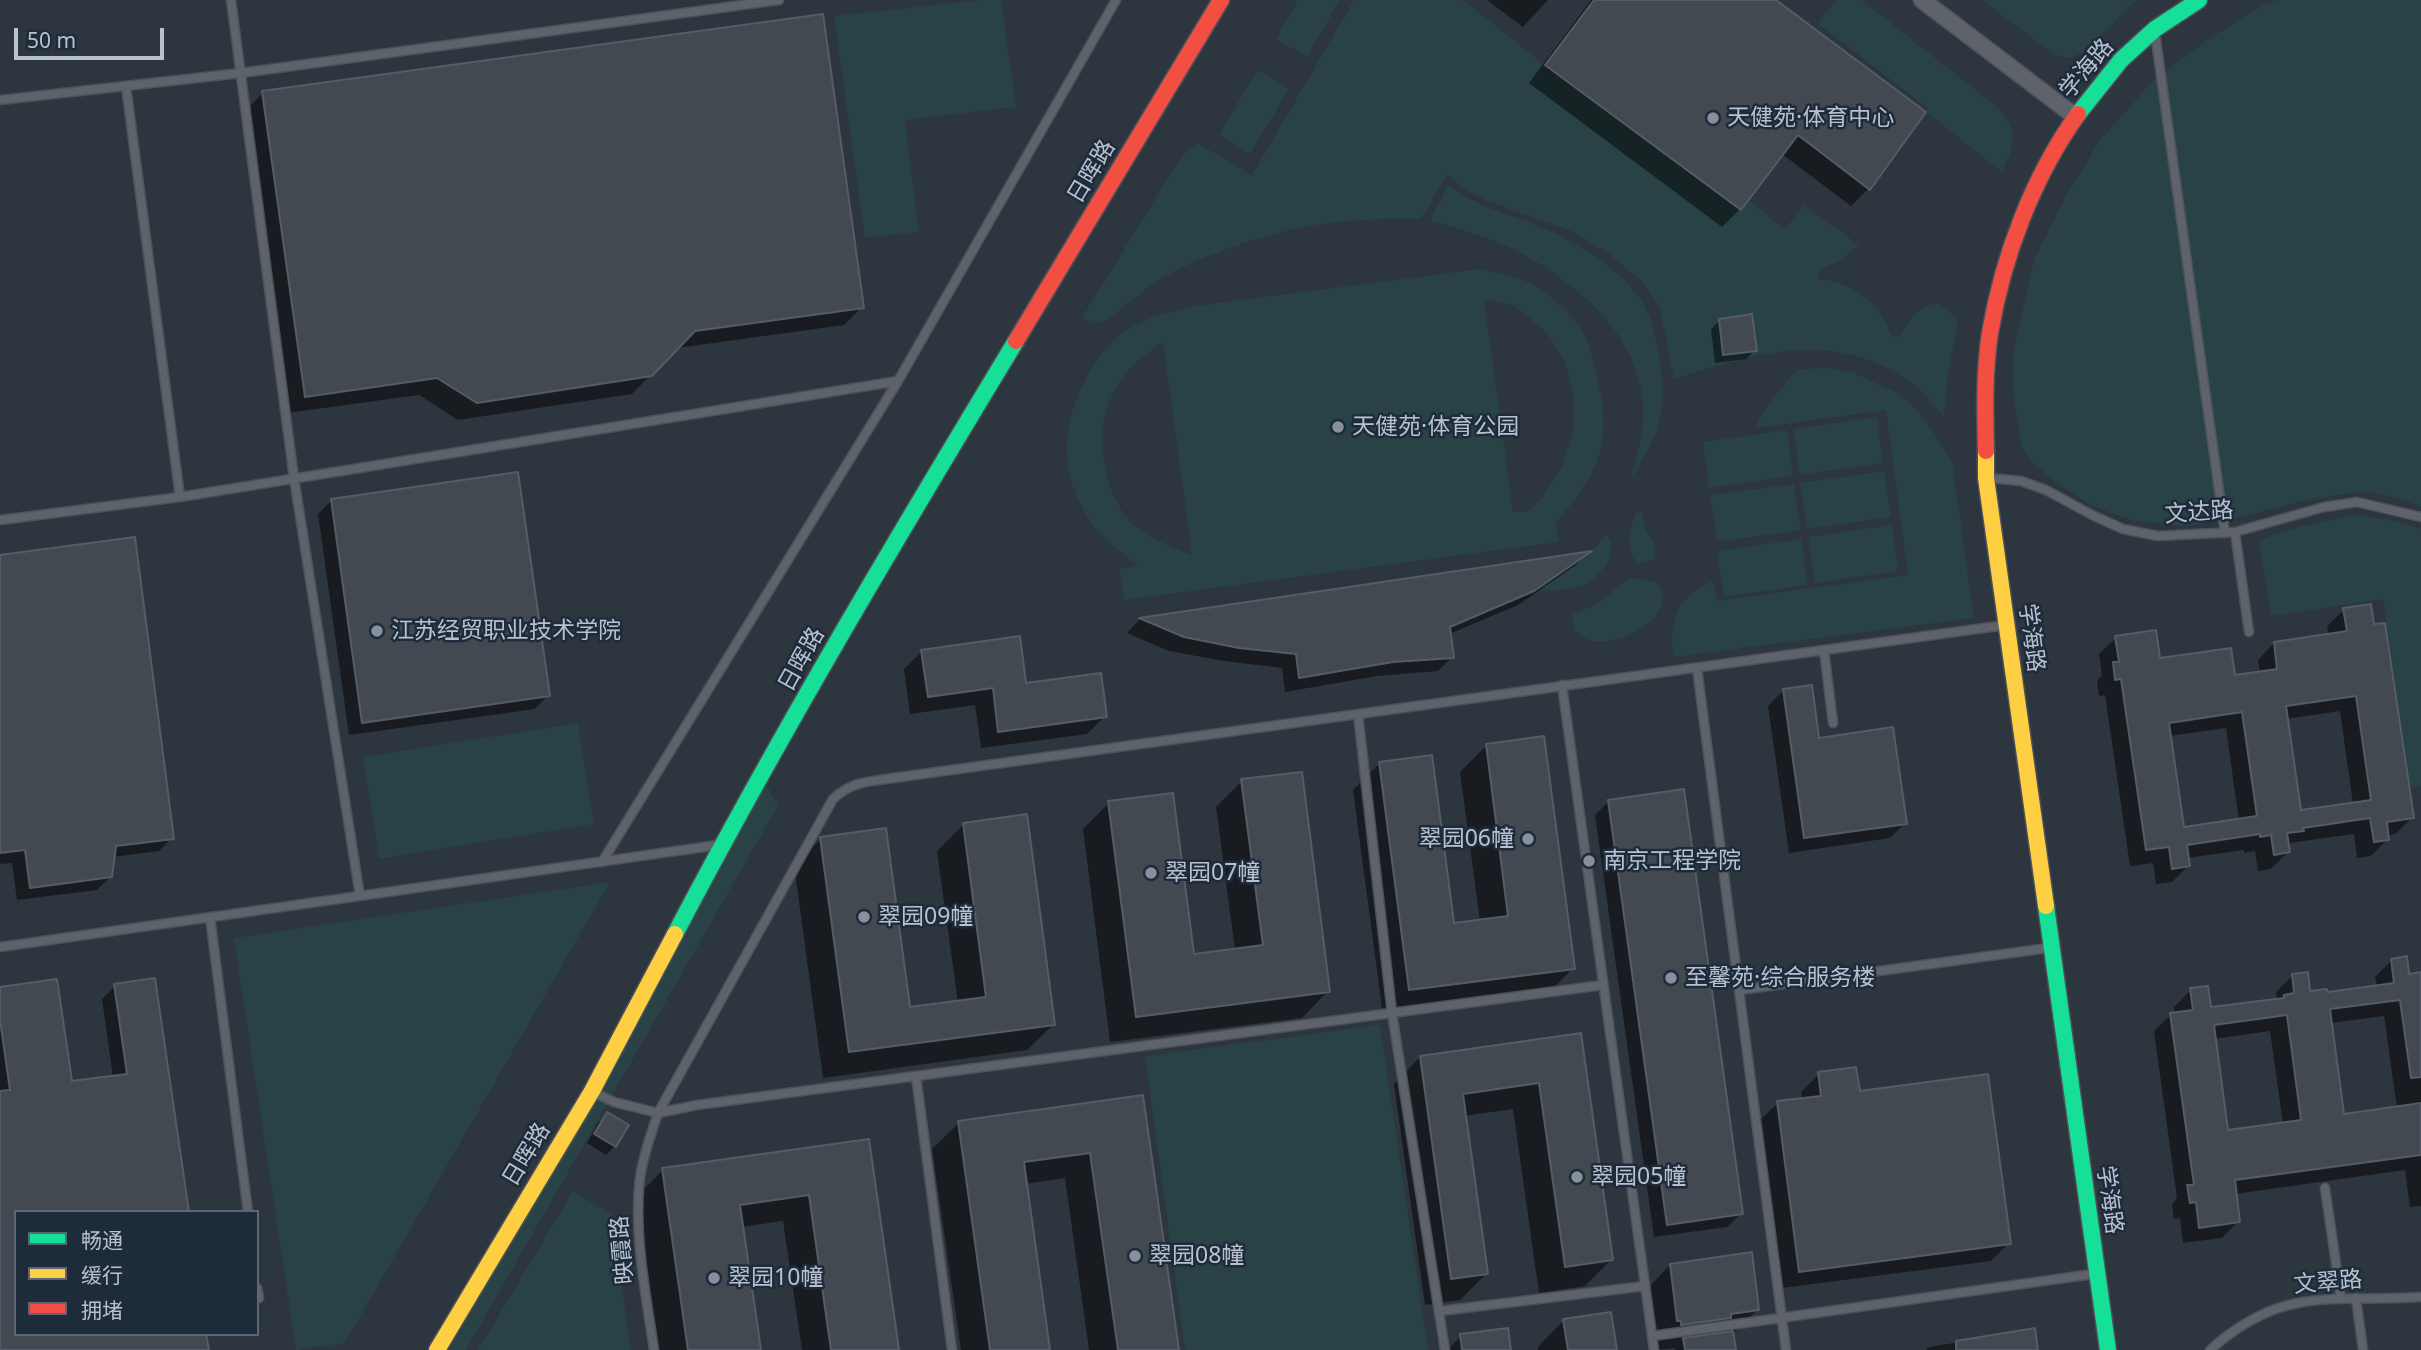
<!DOCTYPE html>
<meta charset="utf-8">
<style>
body{margin:0}
#map{position:relative;width:2421px;height:1350px;overflow:hidden;background:#2d353e;font-family:"Noto Sans","Noto Sans SC",sans-serif}
canvas{display:block}
.legend{position:absolute;left:14px;top:1210px;width:245px;height:126px;box-sizing:border-box;background:#1e2b3b;border:2px solid #5c6776;margin:0;padding:9px 12px;list-style:none;font-size:21px;color:#b8c1cf}
.legend li{display:flex;align-items:center;gap:14px;height:35px}
.legend b{width:35px;border:2px solid #5c6776}
.scale{position:absolute;left:14px;top:28px;width:150px;height:32px;box-sizing:border-box;border:4px solid #b8c1cf;border-top:0;padding-left:9px;font-size:21px;line-height:24px;white-space:nowrap;color:#b8c1cf;-webkit-text-stroke:5px #1e2b3b;paint-order:stroke}
</style>
<div id="map">
<canvas width="2421" height="1350"></canvas>
<ul class="legend">
<li><b style="height:9px;background:#16e098"></b>畅通</li>
<li><b style="height:9px;background:#ffcf43"></b>缓行</li>
<li><b style="height:9px;background:#f24e42"></b>拥堵</li>
</ul>
<div class="scale">50 m</div>
</div>
<script>
const context = document.querySelector('canvas').getContext('2d');
context.lineJoin = 'round';
function fill(path, color) { context.fillStyle = color; context.fill(path, 'evenodd'); }
function stroke(path, color, width, dash) { context.strokeStyle = color; context.lineWidth = width; context.lineCap = dash ? 'butt' : 'round'; context.setLineDash(dash || []); context.stroke(path); }
function write(font, color, halo, rows, align = 'center') {
  context.font = font + ' "Noto Sans","Noto Sans SC",sans-serif'; context.lineWidth = 5; context.setLineDash([]); context.textBaseline = 'middle'; context.strokeStyle = halo; context.fillStyle = color; for (const [text, x, y, turn = 0] of rows) {
    context.save(); context.translate(x, y); context.rotate((+turn || 0) * Math.PI / 180); context.textAlign = isNaN(turn) ? turn : align; if (halo) context.strokeText(text, 0, 0); context.fillText(text, 0, 0); context.restore();
  }
}
const green = new Path2D(`
 M980 0H1001L1016 107 905 120 919 232 865 238 834 16Z
 M1298 0H1340L1307 57 1276 39Z
 M1354 0H1463L1545 65 1741 210 1749 201 1785 229 1804 205 1859 245 1843 259 1818 271 1819 279C1854 282 1880 304 1892 337L1900 336C1909 318 1918 308 1938 303L1958 318 1947 382 1944 416C1933 405 1922 391 1910 382 1834 328 1755 353 1674 379L1660 308 1642 282 1608 253 1569 230 1490 202 1470 192 1447 175 1421 219C1345 218 1294 223 1222 251 1204 258 1185 265 1168 275 1145 288 1125 306 1104 323L1081 319 1183 154 1199 144 1252 175Z
 M1835 0H1862L2002 111C2018 134 2014 148 2002 172L1926 112 1928 108 1818 24Z
 M1982 0H2136C2118 14 2096 49 2075 56 2068 59 2061 57 2054 55Z
 M2278 0H2421V507L2403 500 2366 491 2310 499 2230 519 2185 526 2134 521 2091 505 2055 482 2032 462 2021 445 2014 399 2013 353 2034 260 2065 198 2100 140 2154 80 2207 40 2263 5Z
 M1257 70 1289 89 1250 154 1219 135Z
 M1448 186C1481 208 1506 213 1541 227 1578 243 1632 274 1648 313 1654 327 1657 345 1660 359 1668 411 1659 437 1630 480 1637 455 1644 432 1643 406 1639 335 1579 285 1521 253 1493 238 1460 230 1430 220Z
 M1480 269C1500 273 1523 277 1541 289 1555 299 1573 315 1582 330 1589 340 1592 354 1594 366 1604 401 1610 436 1593 470 1584 490 1570 506 1556 522L1559 542 1124 600 1119 569 1137 565C1122 553 1105 541 1093 525 1077 503 1065 472 1067 444 1069 401 1095 348 1133 326 1152 315 1174 311 1195 306ZM1484 299 1515 306 1548 334 1565 362 1574 397V429L1562 467 1543 497 1528 511 1513 512ZM1163 342 1192 555V556C1171 546 1142 536 1127 518 1100 482 1093 425 1117 386 1128 367 1145 355 1163 342Z
 M1827 368 1854 373 1900 394 1925 419 1952 461 1974 618 1673 657C1669 619 1677 597 1713 581L1717 601 1908 575 1886 410 1756 428C1762 405 1783 389 1797 369Z
 M1877 417 1883 463 1800 475 1793 429Z
 M1787 430 1793 476 1709 488 1703 442Z
 M1884 471 1891 517 1807 529 1800 483Z
 M1794 484 1801 530 1717 542 1710 495Z
 M1638 510 1642 511 1645 528 1655 546V558C1622 579 1627 525 1638 510Z
 M2351 515 2387 519 2421 529V786L2410 788 2383 599 2271 616 2259 540 2291 529Z
 M1892 525 1898 571 1815 583 1808 537Z
 M1606 534C1621 551 1601 577 1583 585 1569 591 1548 590 1534 591L1594 549Z
 M1801 539 1808 585 1724 597 1717 551Z
 M1636 578 1654 581C1686 612 1622 647 1593 641 1586 640 1579 634 1574 630L1572 616C1579 609 1589 608 1598 603 1613 594 1616 582 1636 578Z
 M578 723 594 824 379 859 363 757Z
 M762 776 778 806 466 1350H437Z
 M610 882 345 1343 296 1350 234 938Z
 M1380 1025 1428 1350H1185L1145 1056Z
 M573 1191 611 1214 631 1350H478Z`);
const shadow = new Path2D(`
 M1487 0H1548L1523 27Z
 M1591 0H1772L1869 188 1851 206 1782 154 1740 209 1722 227 1529 83Z
 M263 93 862 307 844 325 677 348 632 394 458 420 419 395 287 413 245 111Z
 M1720 320 1755 350 1746 359 1715 363 1711 329Z
 M331 501 548 695 535 709 349 735 318 514Z
 M1587 553 1576 565 1518 605 1449 634 1452 657 1438 671 1377 676 1285 692 1282 668 1224 661 1169 651 1127 633 1140 619Z
 M0 557 172 838 159 851 113 857 111 876 97 890 17 900 12 863 0 864Z
 M2344 610 2412 818 2395 834 2387 836 2388 839 2371 856 2357 858 2354 834 2289 843 2287 845 2288 852 2271 869 2258 871 2255 851 2244 853V850L2187 858 2188 866 2172 882 2156 884 2153 863 2130 866 2105 695 2099 696 2097 681 2102 675 2099 654 2116 638 2158 660 2234 677 2260 674 2258 660 2274 643 2329 636 2327 626ZM2340 711 2353 804 2299 812 2286 719ZM2226 728 2239 821 2183 829 2170 736Z
 M922 651 1024 685 1105 716 1087 734 981 748 975 705 910 714 904 669Z
 M1783 691 1818 740 1905 823 1890 838 1789 853 1768 706Z
 M1487 745 1573 968 1547 995 1383 1016 1353 790 1379 764 1452 925 1480 921 1460 772Z
 M1242 781 1328 991 1302 1018 1110 1042 1083 829 1109 803 1192 956 1235 950 1216 807Z
 M1609 801 1741 1214 1727 1227 1654 1237 1595 815Z
 M964 824 1054 1024 1027 1050 823 1078 794 865 821 839 909 1009 958 1003 937 851Z
 M2392 960 2408 976 2421 974V1206L2410 1207 2405 1170 2235 1194 2238 1222 2222 1238 2183 1243 2180 1218 2174 1219 2172 1204 2177 1198 2154 1031 2171 1015 2175 1014 2174 1007 2191 990 2210 1009 2277 1000 2276 992 2293 975 2309 993 2326 994 2377 987 2375 977ZM2384 1016 2397 1108 2343 1116 2330 1023ZM2270 1031 2283 1124 2226 1132 2214 1039Z
 M115 986 187 1212H16V1334L207 1350H0V989L70 1083 113 1077 102 999Z
 M1579 1035 1611 1260 1585 1286 1539 1293 1513 1109 1464 1116 1487 1273 1460 1300 1425 1305 1394 1084 1420 1057Z
 M1819 1074 1858 1093 2009 1243 1991 1261 1782 1288 1760 1120 1778 1103 1802 1100 1801 1092Z
 M1141 1097 1177 1350H1089L1065 1178 1025 1184 1049 1350H961L932 1149 959 1123Z
 M607 1114 615 1146 606 1155 587 1143 598 1123Z
 M867 1141 897 1350H802L783 1221 741 1227 759 1350H659L637 1196 663 1170Z
 M1670 1265 1758 1309 1732 1335 1734 1350H1674L1676 1348 1655 1350 1644 1292Z
 M1564 1320 1615 1350H1538V1347Z
 M2033 1330 2036 1350H1926L1929 1347Z
 M1461 1336 1510 1350H1447Z`);
const building = new Path2D(`
 M1594 0H1776L1926 112 1870 190 1798 135 1741 210 1545 65Z
 M823 14 864 308 695 331 652 376 477 403 437 378 305 397 262 91Z
 M1752 314 1757 351 1723 355 1719 319Z
 M518 472 550 696 362 723 331 499Z
 M135 537 174 839 116 846 112 877 30 888 25 850 0 853V555Z
 M1592 551 1534 591 1450 627 1454 658 1393 662 1299 678 1296 654 1239 648 1184 637 1139 618Z
 M2371 604 2374 624 2385 623 2414 818 2387 822 2389 840 2374 842 2370 818 2303 828 2304 831 2287 833 2290 852 2274 855 2271 835 2260 837V834L2187 845 2190 866 2172 869 2169 847 2146 850 2121 679 2115 680 2113 662H2119L2115 636 2156 630 2160 658 2231 648 2235 675 2277 669 2274 642 2347 631 2343 608ZM2356 696 2371 800 2301 810 2286 706ZM2242 712 2257 816 2184 827 2169 723Z
 M1020 636 1026 683 1101 673 1107 717 998 732 993 688 928 697 921 650Z
 M1812 685 1819 738 1893 727 1907 824 1804 838 1783 689Z
 M1544 736 1575 969 1409 990 1379 762 1432 755 1454 923 1508 916 1486 744Z
 M1302 772 1330 992 1136 1017 1108 801 1173 793 1194 954 1263 945 1241 779Z
 M1684 789 1743 1214 1667 1225 1608 800Z
 M1027 814 1055 1025 849 1052 820 837 886 828 910 1007 986 997 963 823Z
 M2407 956 2409 974 2421 972V1077L2411 1078 2400 1000 2330 1009 2344 1114 2421 1103V1155L2235 1180 2240 1222 2199 1228 2196 1202 2190 1203 2187 1185H2194L2170 1013 2193 1010 2190 988 2208 986 2211 1007 2284 998V995L2294 993 2292 974 2308 972 2310 991 2327 989 2328 992 2394 983 2391 959ZM2287 1015 2301 1120 2228 1130 2214 1025Z
 M155 978 189 1212H16V1334H206L209 1350H0V1091L10 1090 0 1020V987L57 979 72 1081 127 1074 114 984Z
 M1581 1033 1613 1260 1565 1267 1539 1083 1463 1094 1488 1274 1451 1279 1420 1056Z
 M1856 1067 1860 1091 1988 1074 2011 1244 1799 1272 1777 1101 1821 1096 1818 1072Z
 M1143 1095 1179 1350H1118L1090 1153 1024 1162 1050 1350H990L958 1121Z
 M607 1112 629 1125 616 1147 594 1134Z
 M869 1139 899 1350H831L809 1195 740 1205 761 1350H688L662 1168Z
 M1752 1252 1759 1310 1731 1314V1318L1681 1325V1321H1677L1670 1264Z
 M1611 1312 1617 1350H1568L1563 1319Z
 M1508 1328 1511 1350H1462L1460 1334Z
 M2035 1328 2038 1350H1956V1341Z
 M1733 1331 1736 1350H1685L1683 1338Z`);
const lane = new Path2D(`
 M231 0 294 478 360 896
 M2155 33 2225 533
 M126 86 180 497
 M0 100 241 73 779 0
 M898 381 1116 0
 M1989 478 2021 481 2046 490 2092 515 2123 529 2158 536 2235 532 2324 507 2357 502 2421 517
 M0 520 180 497 898 381 602 862
 M2235 532 2249 632
 M1824 650 1833 723
 M1697 668 1786 1350
 M1562 685 1654 1350
 M1358 714 1392 1013 1445 1350
 M210 917 248 1212
 M0 947 718 845
 M1739 990 2048 948
 M916 1076 952 1350
 M593 1092 614 1102 658 1113 697 1105 1603 985
 M2325 1188 2341 1298
 M257 1288 259 1298
 M2356 1298 2363 1350
 M1440 1311 1645 1286
 M1652 1336 2093 1274
 M654 1350C646 1296 635 1241 639 1187 641 1162 650 1137 658 1113L833 799C853 781 867 782 893 778L2006 625
 M2210 1350C2284 1284 2332 1303 2421 1297`);
const street = new Path2D(`
 M1922 0 2076 117`);
const fast = new Path2D(`
 M2078 114 2121 60 2155 29 2199 0
 M2046 906 2108 1350
 M675 934C781 732 898 536 1016 341`);
const slow = new Path2D(`
 M1986 451V478L2046 906
 M437 1350 592 1091 675 934`);
const jam = new Path2D(`
 M1016 341 1221 0
 M1986 451C1985 412 1984 371 1990 333 2003 256 2033 177 2078 114`);
const markers = [
 [1713,118,7,"#87909c"],
 [1338,427,7,"#87909c"],
 [377,631,7,"#87909c"],
 [1528,839,7,"#87909c"],
 [1589,861,7,"#87909c"],
 [1151,873,7,"#87909c"],
 [864,917,7,"#87909c"],
 [1671,978,7,"#87909c"],
 [1577,1177,7,"#87909c"],
 [1135,1256,7,"#87909c"],
 [714,1278,7,"#87909c"]
];
const streetNames = [
 ["学海路",2087,69,-50],
 ["日晖路",1092,172,-59],
 ["文达路",2199,513,-4],
 ["学海路",2031,638,82],
 ["日晖路",802,660,-61],
 ["日晖路",527,1155,-59],
 ["学海路",2109,1200,82],
 ["映霞路",623,1250,-95],
 ["文翠路",2328,1283,-5]
];
const poiNames = [
 ["天健苑·体育中心",1727,118],
 ["天健苑·体育公园",1352,427],
 ["江苏经贸职业技术学院",391,631],
 ["翠园06幢",1514,839,"right"],
 ["南京工程学院",1603,861],
 ["翠园07幢",1165,873],
 ["翠园09幢",878,917],
 ["至馨苑·综合服务楼",1685,978],
 ["翠园05幢",1591,1177],
 ["翠园08幢",1149,1256],
 ["翠园10幢",728,1278]
];
fill(green, '#284246');
fill(shadow, '#0007');
fill(building, '#434951');
stroke(building, '#555c65', 2);
stroke(lane, '#4c5159', 11);
stroke(street, '#4c5159', 19);
stroke(fast, '#4c5159', 19);
stroke(slow, '#4c5159', 19);
stroke(jam, '#4c5159', 19);
stroke(lane, '#5e636b', 8);
stroke(street, '#5e636b', 16);
stroke(fast, '#16e098', 16);
stroke(slow, '#ffcf43', 16);
stroke(jam, '#f24e42', 16);
for (const [x, y, r, color] of markers) { const dot = new Path2D(); dot.arc(x, y, r, 0, 2 * Math.PI); context.fillStyle = color; context.fill(dot); stroke(dot, '#1e2b3b', 2.5); }
write('23px', '#b8c1cf', '#1e2b3b', streetNames);
write('23px', '#b8c1cf', '#1e2b3b', poiNames, 'left');
</script>
